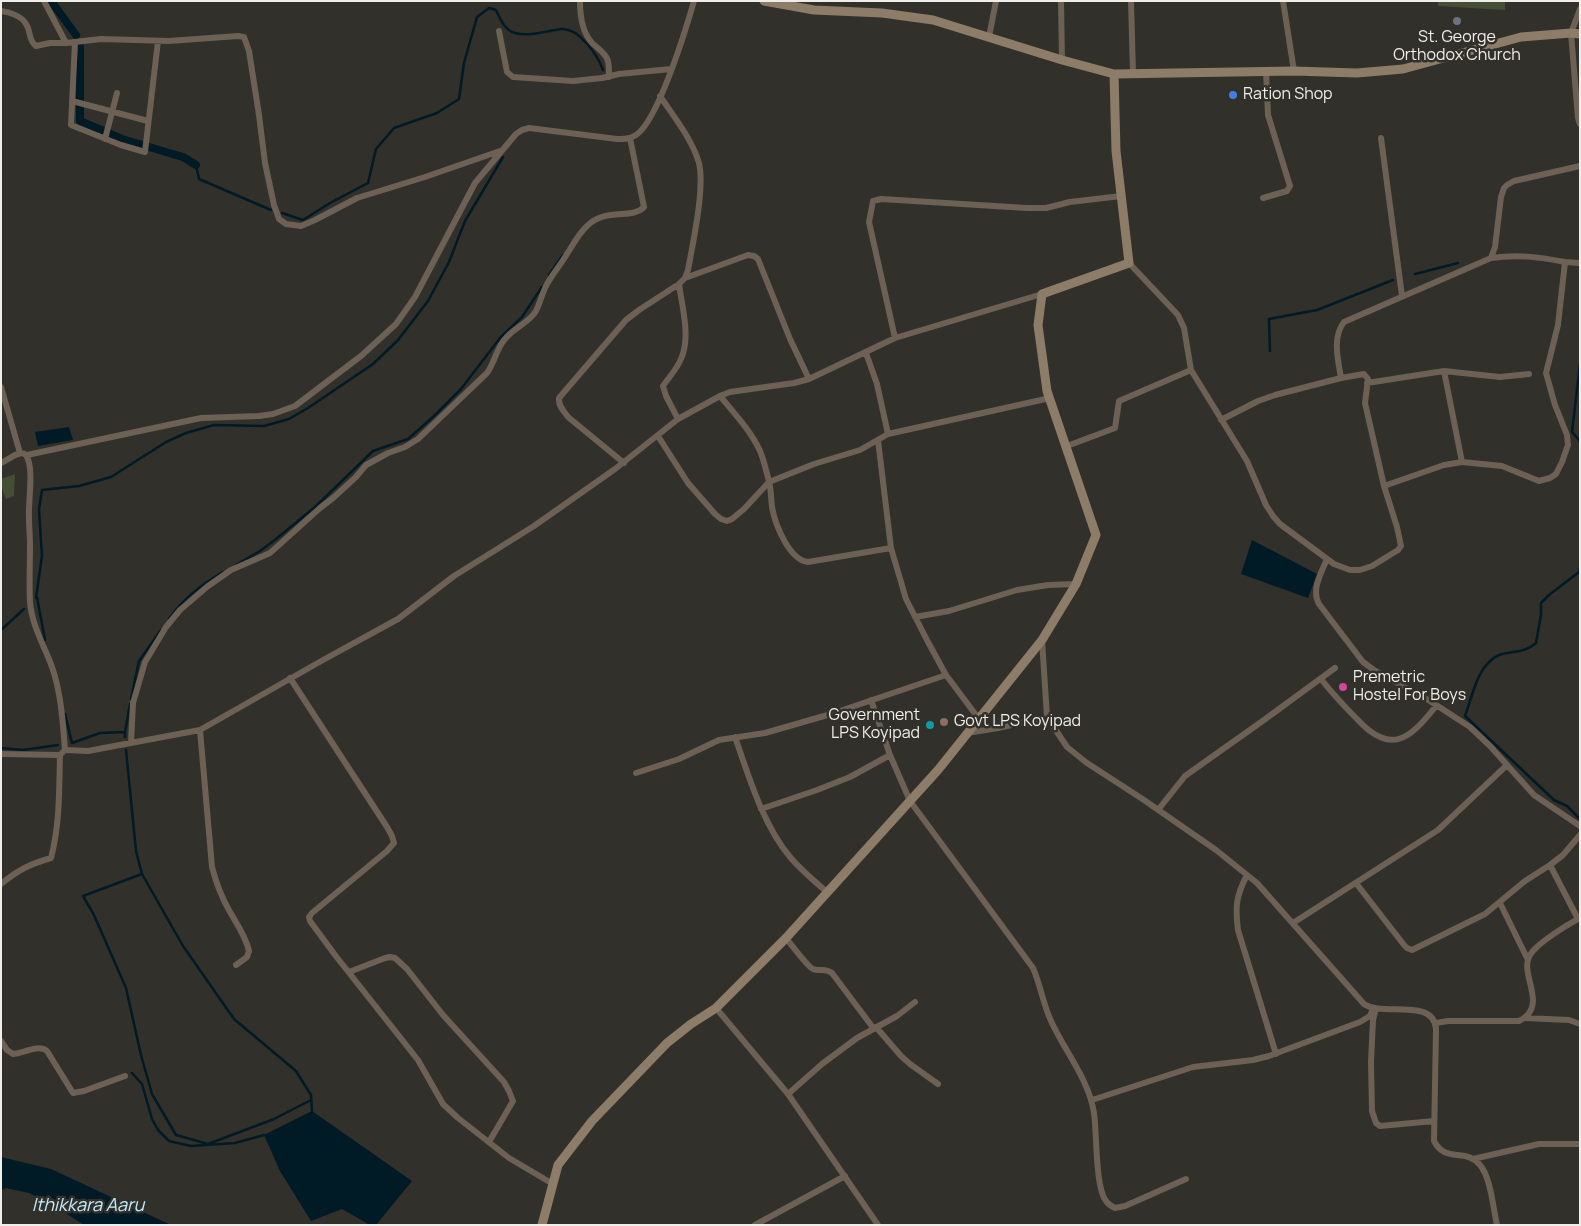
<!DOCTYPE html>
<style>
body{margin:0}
#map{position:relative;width:1581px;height:1226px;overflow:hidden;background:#32302a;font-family:Manrope,sans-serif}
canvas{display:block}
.frame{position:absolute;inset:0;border:2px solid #f0eeeb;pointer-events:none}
</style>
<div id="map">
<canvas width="1581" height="1226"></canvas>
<div class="frame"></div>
</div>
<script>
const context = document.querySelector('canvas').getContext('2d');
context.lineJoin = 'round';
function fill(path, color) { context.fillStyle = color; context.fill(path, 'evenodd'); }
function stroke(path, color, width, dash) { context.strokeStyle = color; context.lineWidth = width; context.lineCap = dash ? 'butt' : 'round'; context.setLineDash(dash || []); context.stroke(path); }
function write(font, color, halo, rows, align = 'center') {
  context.font = font + ' Manrope,sans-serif'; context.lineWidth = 5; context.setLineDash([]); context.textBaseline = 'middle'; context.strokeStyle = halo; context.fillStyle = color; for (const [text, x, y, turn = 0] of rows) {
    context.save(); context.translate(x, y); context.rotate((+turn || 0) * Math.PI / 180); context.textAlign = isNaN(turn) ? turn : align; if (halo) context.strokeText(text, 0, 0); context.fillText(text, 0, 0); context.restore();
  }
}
const green = new Path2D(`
 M1438 1H1505V10L1438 6Z
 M15 474 14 496 6 499 1 486V479Z`);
const water = new Path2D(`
 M69 427 73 440 38 446 35 432Z
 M1252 540 1317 574 1308 598 1241 574Z
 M312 1111 412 1181 376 1225H370L342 1209 311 1221 280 1171 264 1135Z
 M1 1157 51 1169 171 1225H84L50 1203 29 1193 6 1188 1 1190Z`);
const stream = new Path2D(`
 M196 165 199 179 271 210
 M282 213 303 220 330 203 368 183 376 149 394 128 437 113 459 99 464 63 477 17 489 8 496 10C500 18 504 30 515 33 527 37 548 31 561 29 579 27 598 56 603 70
 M1415 274 1458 263
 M549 275 563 255
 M1270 351 1269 319 1317 310 1393 280
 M1580 364 1572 432 1580 441
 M236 565 260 551 276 539 315 507 373 451 408 439 434 416 461 389 500 338 522 317 542 287
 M1580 568 1579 572 1549 595 1541 603V615L1536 643C1523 654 1514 650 1499 655 1477 665 1473 695 1465 716L1554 800 1567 806 1580 819
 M37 597 45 640
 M36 598 42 556 39 509 42 490 79 486 111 477 166 442 186 433 214 425 264 426 289 419 308 408 373 364 398 340 428 301 449 262 465 221 503 157
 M169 619C182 600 202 584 223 572
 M1 630 24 609
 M131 699 139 661 161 630
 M65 714 72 743 100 733 125 732
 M125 737V732L130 704
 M1 748 23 750 58 745
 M126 750 136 851 142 874 183 946 234 1019 296 1071 311 1095 312 1111
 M142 874 83 896 94 915 126 988 141 1055 152 1094 176 1135 208 1144 274 1119 311 1100
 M132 1073 142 1084 152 1119 158 1130 169 1141 191 1146 235 1143 264 1135`);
const canal = new Path2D(`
 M51 1 76 35
 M80 47V121L122 139 183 157 196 165`);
const street = new Path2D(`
 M44 1 66 43
 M580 1C580 15 582 32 592 43 597 48 606 53 608 61 609 65 609 72 609 77
 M1061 1 1062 60
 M1131 1 1133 73
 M1283 1 1294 71
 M1580 9 1571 33 1578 118 1580 124
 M1 11C9 12 22 16 26 24 31 31 28 40 36 46L50 43H66L101 39 169 41 238 36 244 37 249 51 259 115 265 163 274 205 279 219 286 224 301 226 315 220 357 198 425 177 500 151
 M499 31 507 72 513 77 573 81 602 78 619 74 671 69
 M989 37 996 1
 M75 42 71 125 121 145 145 152 158 41
 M72 101 148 121
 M1381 138 1402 296
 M105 139 117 93
 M1263 198 1287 191 1290 186 1268 115 1266 71
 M1491 258C1518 254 1538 257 1565 262
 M1129 263 1178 315 1184 328 1191 370 1247 461 1266 505 1273 516 1280 524 1334 564 1350 570H1360L1372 566 1398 550 1401 546 1397 527 1384 486 1444 465 1462 462 1502 466 1539 481 1550 478 1556 474 1562 462 1568 445 1567 435 1555 405 1546 373 1558 325 1565 262 1580 263
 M685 278 748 255 754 256 758 259 790 339 809 379
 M895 338 869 222 873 201 881 199 1027 208H1046L1070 202 1121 196
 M866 353 877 384 888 434
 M1444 371 1462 462
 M1341 378C1338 360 1332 337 1344 322L1491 258 1495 247 1501 197 1504 188 1507 185 1514 181 1580 166
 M1367 383 1444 371 1500 377 1529 374
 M1 387 20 453
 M720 396C734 413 751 431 760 451 764 460 766 471 769 481 771 489 771 498 772 507 775 524 789 560 808 562L891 548
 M678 419 666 396 663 386C669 377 677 369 681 359 691 337 682 307 679 284
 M1221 420 1258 401 1275 395 1341 378 1364 374 1368 379 1365 403 1384 486
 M658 436 688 483 715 514 721 519 727 521 732 519 744 509 769 482 814 464 860 450 888 434 1050 398
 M878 440 891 548 906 599 928 642 946 675 979 719
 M1067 446 1115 428 1119 401 1191 370
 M27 455 201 418 259 416 273 414 295 406 361 356 396 324 415 297 475 183 516 134 522 130 529 128 617 139C624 139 630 139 636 135 658 121 686 29 694 1
 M1 463C8 460 23 447 27 457 34 470 28 502 29 518 29 527 30 536 30 545 30 564 29 583 30 602 32 626 44 645 52 667 61 692 63 724 65 750
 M624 463 568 417C564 411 558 406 559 398L626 320 639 310 679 284 685 278 688 270C693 242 705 188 699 163 692 139 674 117 660 96
 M1327 559C1321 573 1311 590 1319 604L1363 662 1374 670 1430 701 1470 727 1490 746 1534 795 1580 826
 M915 617 949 611 1017 590 1048 585 1076 584
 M1042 640 1047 717 1067 747 1087 763 1144 800 1216 850 1257 883 1364 1004C1382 1017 1434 997 1436 1029L1434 1141C1446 1164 1465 1147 1480 1165 1491 1178 1493 1208 1497 1225
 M290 678 387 827 392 836 394 843 387 851 312 913 309 917 310 921 335 955 418 1060 443 1104 458 1118 509 1158 553 1184
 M1321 679C1332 693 1344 706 1357 719 1391 756 1410 739 1436 706
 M871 700 890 755 910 801 1033 968C1041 986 1043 1005 1052 1023 1066 1053 1089 1080 1094 1113 1097 1132 1095 1187 1106 1201 1108 1204 1111 1206 1115 1208L1125 1206 1186 1179
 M200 730 212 867C216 883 222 898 230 912 237 924 246 937 249 951L247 957 236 965
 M967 733 998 728 1047 717
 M735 737C749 777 763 825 790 857 801 870 814 881 827 892
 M131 743 133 703 145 662 166 627 180 610 208 586 231 570 270 553 320 508 333 498 356 477 366 465 388 453 405 447 418 439 487 373C495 362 496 349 505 339 513 328 529 323 536 311 540 303 542 294 546 286 551 276 559 267 565 257 572 247 578 234 587 226 606 207 632 220 644 207L630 138
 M1 754 60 755
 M636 773 679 759 719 740 765 733 831 714 946 675
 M761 809 817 790 850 777 890 755
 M1158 810 1185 776 1264 720 1335 668
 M1550 865 1578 919
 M1247 875C1236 896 1235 907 1238 930L1276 1054
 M1356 883 1404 945 1407 948 1412 950 1485 914 1525 881 1550 865 1563 855 1580 835
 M1 884C18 870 30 864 51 858 60 824 59 790 60 755L65 750 88 751 200 730 323 660 398 619 454 576 534 526 615 469 678 419 720 396 730 392 794 383 809 379 895 338 1042 294
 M1500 903 1528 960
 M1293 923 1438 830 1507 765
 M786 938C791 944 807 966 813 969 820 972 824 967 832 973L874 1029
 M349 972 385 958 390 957 395 958 407 969 443 1015 504 1082 509 1091 513 1101 489 1142
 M716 1008 788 1094 878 1225
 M1375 1012 1373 1020 1371 1062 1372 1111 1376 1123 1380 1126 1434 1121
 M1525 1018 1569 1020 1580 1024
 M1436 1023 1448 1021H1519C1550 1006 1518 974 1530 955 1537 943 1567 925 1580 918
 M876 1027 901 1056 910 1064 938 1084
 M1 1041 7 1050 13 1054C24 1053 38 1044 47 1051L73 1093 84 1091 125 1076
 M788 1094 822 1064 857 1038 897 1016 915 1002
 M1092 1100 1193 1067 1253 1060 1269 1056 1360 1022 1370 1016 1373 1009
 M1473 1159 1539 1144H1580
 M755 1225 845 1176`);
const secondary = new Path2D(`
 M764 1 814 10 882 13 933 20 1062 60 1114 74
 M542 1225 558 1165 592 1121 667 1043 691 1024 716 1008 786 938 938 770 1042 640 1076 584 1096 535 1047 391 1038 325 1042 294 1129 263 1116 151 1114 74 1294 71 1357 73 1403 69 1521 37 1571 33 1580 34`);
const markers = [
 [1457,21,5,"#6b7280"],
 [1233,95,5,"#3f7fe0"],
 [1343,687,5,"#d1479c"],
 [944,722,5,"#8d6e63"],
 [930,725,5,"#0f9aa8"]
];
const poiNames = [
 ["St. George",1457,38,"center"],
 ["Orthodox Church",1457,56,"center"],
 ["Ration Shop",1243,95],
 ["Premetric",1353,678],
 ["Hostel For Boys",1353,696],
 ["Government",920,716,"right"],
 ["LPS Koyipad",920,734,"right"],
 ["Govt LPS Koyipad",954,722]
];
const waterNames = [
 ["Ithikkara Aaru",88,1206]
];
fill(green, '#434e34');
fill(water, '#001a26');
stroke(stream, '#001a26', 2.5);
stroke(canal, '#001a26', 8);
stroke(street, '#6c6154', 6);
stroke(secondary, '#8d7c67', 9);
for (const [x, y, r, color] of markers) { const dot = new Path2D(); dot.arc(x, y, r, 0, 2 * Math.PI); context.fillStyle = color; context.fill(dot); stroke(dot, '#32302a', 2); }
write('16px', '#f0eeeb', '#32302a', poiNames, 'left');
write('italic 18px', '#c1ecfe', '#32302a', waterNames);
</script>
